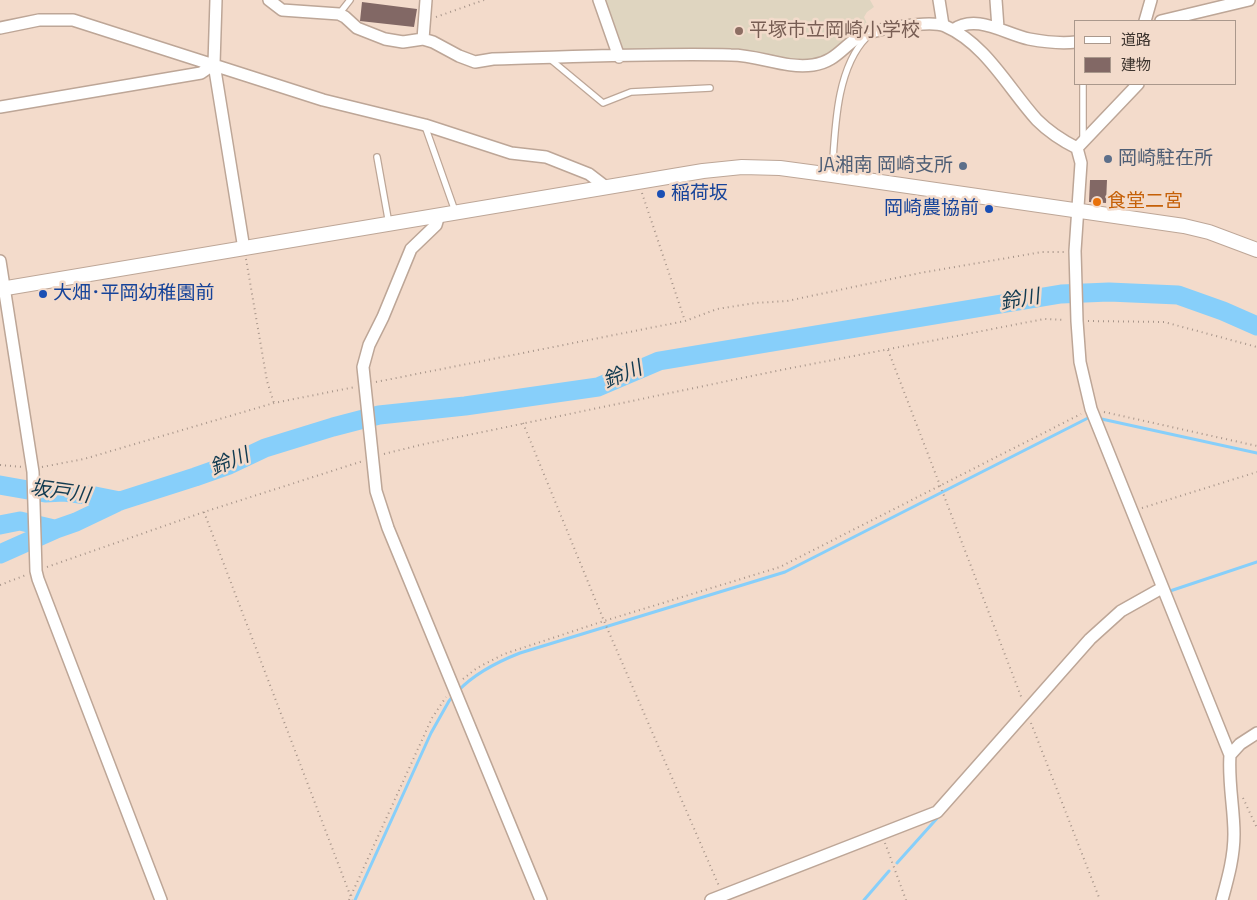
<!DOCTYPE html>
<meta charset="utf-8">
<style>
body{margin:0}
#map{position:relative;width:1257px;height:900px;overflow:hidden;background:#f3dbcb;font-family:"Titillium Web","Noto Sans JP",sans-serif}
canvas{display:block}
.legend{position:absolute;left:1074px;top:20px;width:162px;height:65px;box-sizing:border-box;background:#f3dbcb;border:1px solid #aa988c;margin:0;padding:6px 9px;list-style:none;font-size:15px;color:#3d342e}
.legend li{display:flex;align-items:center;gap:10px;height:25px}
.legend b{width:25px;border:1px solid #aa988c}
</style>
<div id="map">
<canvas width="1257" height="900"></canvas>
<ul class="legend">
<li><b style="height:6px;background:#fff"></b>道路</li>
<li><b style="height:14px;background:#826865"></b>建物</li>
</ul>
</div>
<script>
const context = document.querySelector('canvas').getContext('2d');
context.lineJoin = 'round';
function fill(path, color) { context.fillStyle = color; context.fill(path, 'evenodd'); }
function stroke(path, color, width, dash) { context.strokeStyle = color; context.lineWidth = width; context.lineCap = dash ? 'butt' : 'round'; context.setLineDash(dash || []); context.stroke(path); }
function write(font, color, halo, rows, align = 'center') {
  context.font = font + ' "Titillium Web","Noto Sans JP",sans-serif'; context.lineWidth = 5; context.setLineDash([]); context.textBaseline = 'middle'; context.strokeStyle = halo; context.fillStyle = color; for (const [text, x, y, turn = 0] of rows) {
    context.save(); context.translate(x, y); context.rotate((+turn || 0) * Math.PI / 180); context.textAlign = isNaN(turn) ? turn : align; if (halo) context.strokeText(text, 0, 0); context.fillText(text, 0, 0); context.restore();
  }
}
const education = new Path2D(`
 M605 0H870L874 7 867 12 864 17 869 28 833 53 820 58 797 60 737 50 627 52 623 50Z`);
const stream = new Path2D(`
 M1097 418 1257 453
 M1170 591 1257 562
 M458 691C475 673 497 662 520 653L785 572 1088 418H1091
 M897 863 940 815
 M355 900 431 733 449 701 453 696
 M864 900 889 871`);
const river = new Path2D(`
 M0 485 45 493 64 492 95 496 120 501
 M0 525 20 521 54 529
 M0 554 56 529 76 522 120 501 195 477 229 465 265 448 333 427 379 415 465 406 598 387 659 361 1061 294 1109 292 1178 295 1223 311 1257 326`);
const building = new Path2D(`
 M362 2 417 9 414 27 360 21Z
 M1090 180H1107L1106 203 1089 202Z`);
const path = new Path2D(`
 M436 17 484 0
 M642 193 685 321
 M246 259 267 381 274 403
 M1088 321 1164 322 1257 347
 M888 350 1022 699
 M376 382 685 321 717 309 755 303 787 301 920 273 1042 252H1066
 M1104 412 1257 446
 M523 423 604 621 719 886
 M384 454 420 445 776 371 1044 319 1065 320
 M0 465 23 467
 M42 467 84 459 274 403 355 387
 M1142 508 1257 472
 M204 512 352 900
 M47 567 204 512 363 461
 M0 585 26 575
 M463 679 477 668 504 654 604 621 780 567 1081 414
 M1031 723 1100 900
 M1243 798 1257 828
 M885 843 906 900
 M349 900 432 718 446 697`);
const service = new Path2D(`
 M339 14 350 0
 M550 59 603 103 631 92 710 88
 M1083 84V139
 M425 126 455 211
 M377 157 389 224
 M832 175C835 133 835 69 867 37`);
const minor = new Path2D(`
 M216 0 214 64 244 249
 M269 0 282 10 339 14 345 17 357 28 385 39 403 42 423 39 433 42 459 56 475 62 493 59C572 57 652 53 731 55 759 55 785 69 813 65 834 62 841 49 857 38 871 29 930 20 945 26 986 44 1008 88 1037 120 1048 131 1063 141 1077 148L1081 163 1075 251 1077 321 1080 362 1091 409 1230 755C1228 782 1234 808 1234 834 1234 857 1228 878 1222 900
 M599 0 619 57
 M939 0 943 25
 M996 0 998 28
 M1145 21 1151 0
 M1161 21 1249 0
 M0 28 39 20H73L323 100 425 125 511 153 546 157 589 174 606 187
 M953 30C976 13 1005 34 1029 39 1045 42 1059 44 1076 42
 M423 39 426 0
 M0 107 201 73 214 64
 M1077 148 1138 84
 M439 215 436 225 411 249 383 317 369 345 363 367 376 491 388 528 541 900
 M0 261 33 472 36 571 38 579 161 900
 M1230 755 1240 744 1257 733
 M711 900 937 812 1090 639 1121 611 1162 588`);
const tertiary = new Path2D(`
 M0 289 703 171 742 167 780 168 832 175 1184 226 1209 232 1257 250`);
const markers = [
 [739,31,5,"#8d6e63"],
 [1108,159,5,"#5c6f8a"],
 [963,166,5,"#5c6f8a"],
 [661,194,5,"#1a4fb4"],
 [1097,202,5,"#e8710a"],
 [989,209,5,"#1a4fb4"],
 [43,294,5,"#1a4fb4"]
];
const educationNames = [
 ["平塚市立岡崎小学校",749,31]
];
const serviceNames = [
 ["岡崎駐在所",1118,159],
 ["JA湘南 岡崎支所",953,166,"right"]
];
const transitNames = [
 ["稲荷坂",671,194],
 ["岡崎農協前",979,209,"right"],
 ["大畑･平岡幼稚園前",53,294]
];
const foodNames = [
 ["食堂二宮",1107,202]
];
const waterNames = [
 ["鈴川",1020,301,-10],
 ["鈴川",623,376,-22],
 ["鈴川",230,463,-22],
 ["坂戸川",60,493,8]
];
fill(education, '#dfd5c0');
stroke(stream, '#87cffa', 3);
stroke(river, '#87cffa', 19);
fill(building, '#826865');
stroke(service, '#bda697', 8);
stroke(minor, '#bda697', 14);
stroke(tertiary, '#bda697', 16);
stroke(path, '#a7958a', 2, [1, 4]);
stroke(service, '#fff', 5.5);
stroke(minor, '#fff', 11);
stroke(tertiary, '#fff', 14);
for (const [x, y, r, color] of markers) { const dot = new Path2D(); dot.arc(x, y, r, 0, 2 * Math.PI); context.fillStyle = color; context.fill(dot); stroke(dot, '#f3dbcb', 2); }
write('19px', '#785e54', '#f3dbcb', educationNames, 'left');
write('19px', '#4e5e75', '#f3dbcb', serviceNames, 'left');
write('19px', '#164399', '#f3dbcb', transitNames, 'left');
write('19px', '#c56008', '#f3dbcb', foodNames, 'left');
write('italic 20px', '#113a50', '#f3dbcb', waterNames);
</script>
